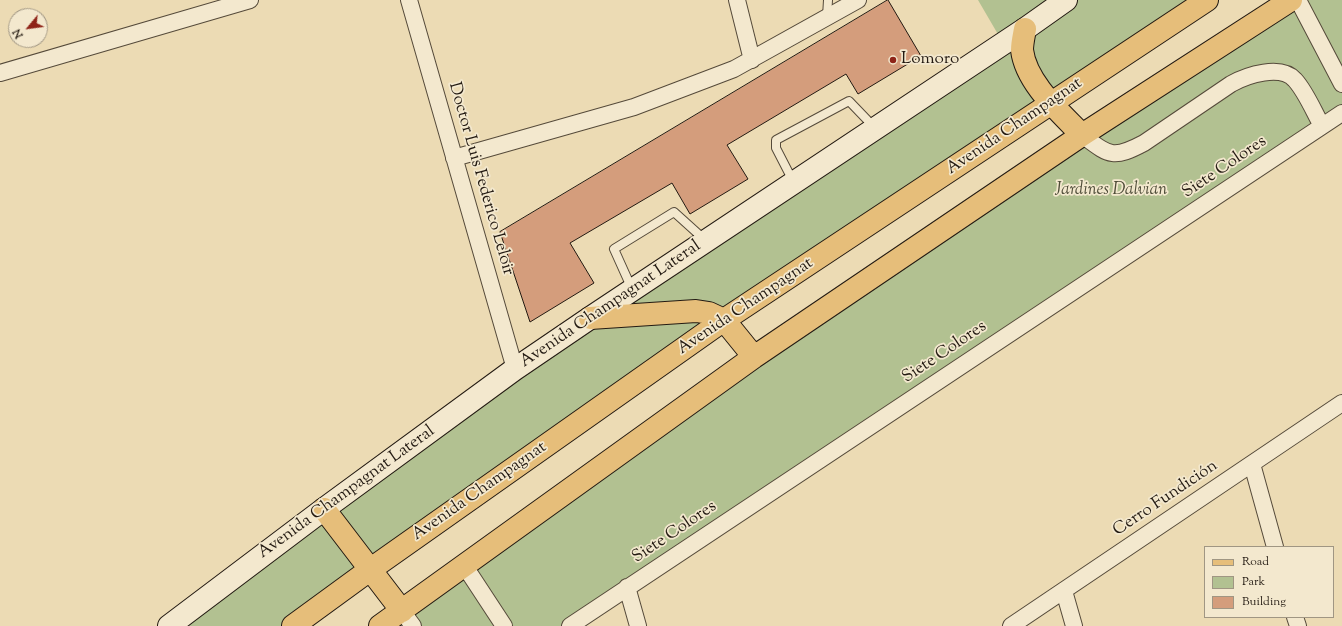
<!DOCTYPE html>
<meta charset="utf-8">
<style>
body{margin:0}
#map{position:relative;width:1342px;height:626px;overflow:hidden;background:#ecdbb4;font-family:"Sorts Mill Goudy",serif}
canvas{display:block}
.legend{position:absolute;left:1204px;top:546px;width:130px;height:72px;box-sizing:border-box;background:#f3e8ce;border:1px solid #a09683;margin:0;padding:5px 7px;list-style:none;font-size:12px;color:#231a12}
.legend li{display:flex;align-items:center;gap:8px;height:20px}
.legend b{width:20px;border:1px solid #a09683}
.north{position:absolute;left:8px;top:8px;width:40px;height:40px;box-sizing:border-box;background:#f3e8ce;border:1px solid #a09683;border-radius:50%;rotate:241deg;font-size:11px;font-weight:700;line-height:16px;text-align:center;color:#231a12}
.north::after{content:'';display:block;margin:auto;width:14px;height:18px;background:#8f2418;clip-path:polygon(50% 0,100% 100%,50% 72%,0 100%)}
</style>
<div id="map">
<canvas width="1342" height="626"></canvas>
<ul class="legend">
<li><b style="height:5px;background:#e6be7a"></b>Road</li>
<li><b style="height:11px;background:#b2c191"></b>Park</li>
<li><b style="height:11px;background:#d49d7c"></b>Building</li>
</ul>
<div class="north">N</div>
</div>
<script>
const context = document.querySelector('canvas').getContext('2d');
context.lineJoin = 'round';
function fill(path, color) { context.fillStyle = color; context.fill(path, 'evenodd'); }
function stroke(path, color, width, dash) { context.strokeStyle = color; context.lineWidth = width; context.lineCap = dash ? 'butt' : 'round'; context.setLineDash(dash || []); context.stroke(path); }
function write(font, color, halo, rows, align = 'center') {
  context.font = font + ' "Sorts Mill Goudy",serif'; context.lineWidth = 3.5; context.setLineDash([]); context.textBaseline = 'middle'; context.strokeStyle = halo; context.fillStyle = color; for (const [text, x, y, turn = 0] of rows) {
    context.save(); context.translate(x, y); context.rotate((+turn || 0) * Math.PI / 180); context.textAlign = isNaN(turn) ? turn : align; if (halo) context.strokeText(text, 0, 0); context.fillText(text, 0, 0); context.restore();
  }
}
const green = new Path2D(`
 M978 0H1186L813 250 454 500 282 626H181L587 327 1006 48Z
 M1291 0H1342V113L570 626H380Z`);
const building = new Path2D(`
 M888 0 921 56 858 94 846 74 727 145 748 179 690 214 672 183 570 243 594 283 530 322 500 232Z`);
const lane = new Path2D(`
 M827 17 828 0
 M793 181 776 148V140L849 101 874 127
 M632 289 614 249 674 212 705 240`);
const street = new Path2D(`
 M409 0 515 369
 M737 0 752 60
 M1298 0 1342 84
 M0 73 250 0
 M1082 135C1109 155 1112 160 1144 143L1231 84C1247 75 1281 64 1295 80 1306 92 1314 112 1322 126
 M454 158 634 107 734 69 858 0
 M1252 464 1275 547
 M464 565 504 626
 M627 587 638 626
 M1064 591 1074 626
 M402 611 413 626
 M1295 617 1298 626
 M570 626 1342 113
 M1011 626 1342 403`);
const secondary = new Path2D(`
 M169 626 324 509 515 369 590 318 1025 29 1066 0`);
const primary = new Path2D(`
 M1025 29C1024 35 1022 43 1022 50 1026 83 1060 112 1082 135
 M590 318 696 311 709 313 724 320 754 357
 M324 509 402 611
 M293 626 371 569 724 320 1207 0
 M380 626 754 357 1082 135 1291 0`);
const markers = [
 [893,60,4,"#8f2418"]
];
const poiNames = [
 ["Lomoro",901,60]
];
const streetNames = [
 ["Avenida Champagnat",1015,127,-34],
 ["Siete Colores",1225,168,-34],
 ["Doctor Luis Federico Leloir",480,179,74],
 ["Avenida Champagnat Lateral",611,305,-34],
 ["Avenida Champagnat",746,307,-34],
 ["Siete Colores",945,353,-34],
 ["Avenida Champagnat",480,492,-35],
 ["Avenida Champagnat Lateral",347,493,-36],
 ["Cerro Fundición",1166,499,-34],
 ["Siete Colores",675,533,-34]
];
const parkNames = [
 ["Jardines Dalvian",1111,191]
];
fill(green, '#b2c191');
fill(building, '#d49d7c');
stroke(building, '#231a12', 1);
stroke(lane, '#554a3a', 10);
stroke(street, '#554a3a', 18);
stroke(secondary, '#231a12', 24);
stroke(primary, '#231a12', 24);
stroke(lane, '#f3e8ce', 8);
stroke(street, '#f3e8ce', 16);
stroke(secondary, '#f3e8ce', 22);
stroke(primary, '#e6be7a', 22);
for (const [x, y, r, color] of markers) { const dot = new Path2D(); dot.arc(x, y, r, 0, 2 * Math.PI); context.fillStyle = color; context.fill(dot); stroke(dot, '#f3e8ce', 1.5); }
write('17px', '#231a12', '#f3e8ce', poiNames, 'left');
write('17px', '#231a12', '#f3e8ce', streetNames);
write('italic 17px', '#4e4c38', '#f3e8ce', parkNames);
</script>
